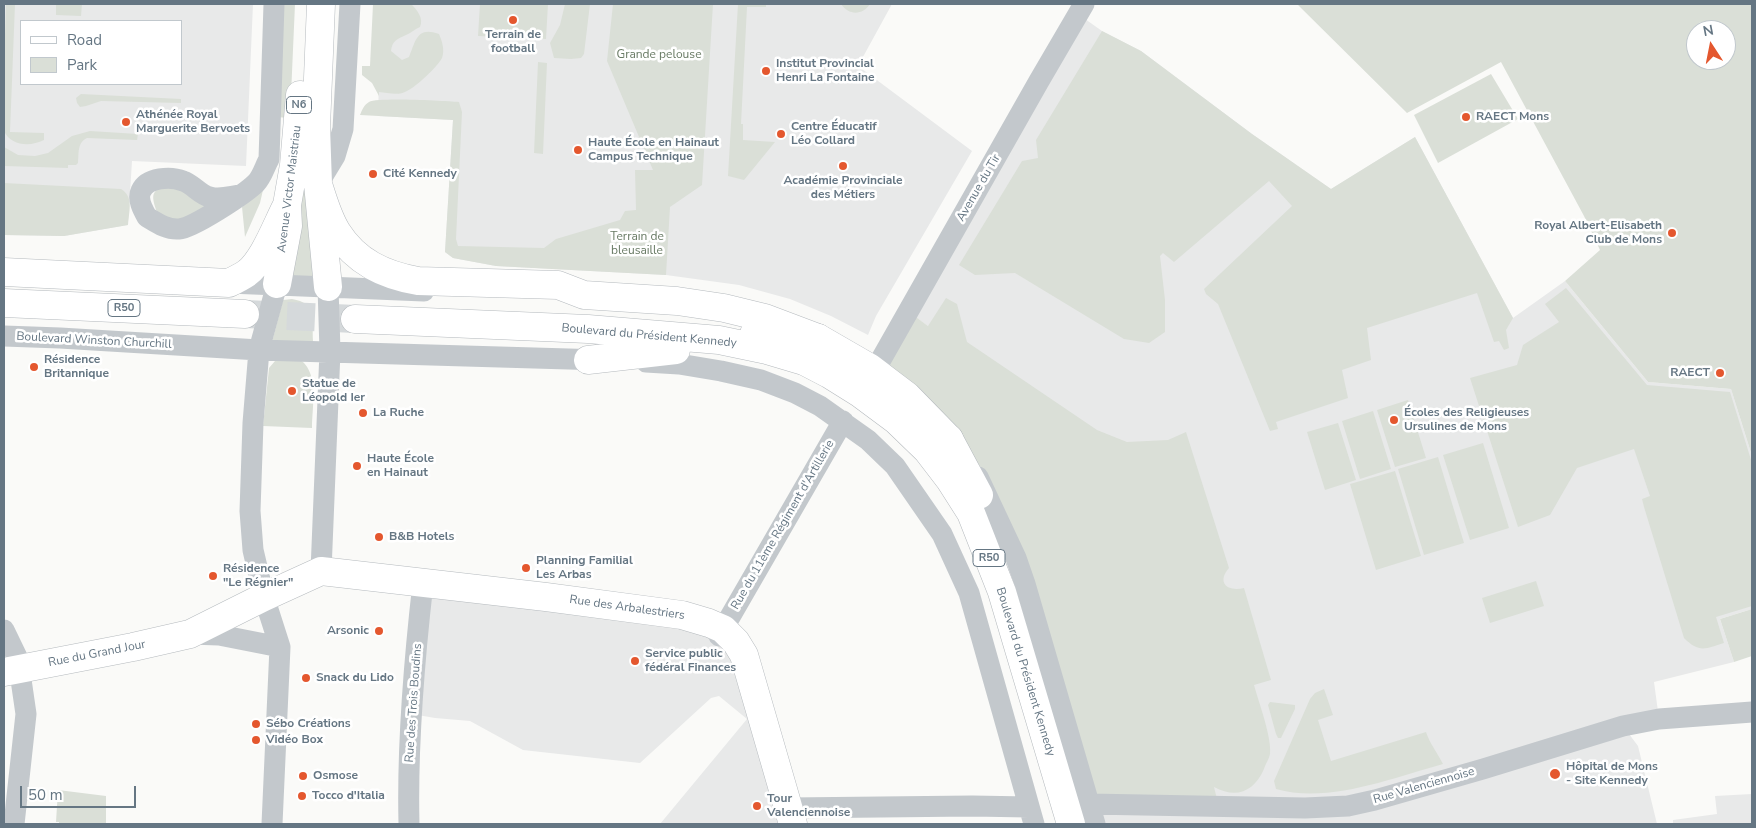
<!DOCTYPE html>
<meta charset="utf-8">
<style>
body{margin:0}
#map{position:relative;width:1756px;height:828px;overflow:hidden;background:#fafaf8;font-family:"Nunito Sans",sans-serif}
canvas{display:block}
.frame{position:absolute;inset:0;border:5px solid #657683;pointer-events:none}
.legend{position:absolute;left:20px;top:20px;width:162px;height:65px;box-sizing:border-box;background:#fff;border:1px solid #c1c8cd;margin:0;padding:6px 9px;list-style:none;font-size:15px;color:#657683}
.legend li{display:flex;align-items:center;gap:10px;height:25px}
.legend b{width:25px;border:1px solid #c1c8cd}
.north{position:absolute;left:1686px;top:20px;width:50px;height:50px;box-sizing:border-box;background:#fff;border:1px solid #c1c8cd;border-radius:50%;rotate:349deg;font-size:14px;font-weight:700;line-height:20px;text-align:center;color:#657683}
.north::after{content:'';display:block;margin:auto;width:18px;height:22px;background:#e4572e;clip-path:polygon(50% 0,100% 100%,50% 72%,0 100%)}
.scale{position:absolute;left:20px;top:786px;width:116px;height:22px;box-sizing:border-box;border:2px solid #657683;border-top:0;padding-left:6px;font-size:15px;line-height:18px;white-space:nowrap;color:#657683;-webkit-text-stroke:4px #fff;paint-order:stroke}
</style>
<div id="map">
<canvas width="1756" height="828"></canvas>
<div class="frame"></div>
<ul class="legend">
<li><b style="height:6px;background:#fff"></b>Road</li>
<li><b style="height:14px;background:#dadfd7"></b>Park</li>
</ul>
<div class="north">N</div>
<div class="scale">50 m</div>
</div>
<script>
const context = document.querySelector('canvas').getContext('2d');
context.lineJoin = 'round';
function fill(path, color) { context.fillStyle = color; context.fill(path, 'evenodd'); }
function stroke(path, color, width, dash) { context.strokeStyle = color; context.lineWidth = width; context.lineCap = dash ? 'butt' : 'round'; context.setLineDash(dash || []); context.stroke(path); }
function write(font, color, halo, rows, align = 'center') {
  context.font = font + ' "Nunito Sans",sans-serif'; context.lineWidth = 5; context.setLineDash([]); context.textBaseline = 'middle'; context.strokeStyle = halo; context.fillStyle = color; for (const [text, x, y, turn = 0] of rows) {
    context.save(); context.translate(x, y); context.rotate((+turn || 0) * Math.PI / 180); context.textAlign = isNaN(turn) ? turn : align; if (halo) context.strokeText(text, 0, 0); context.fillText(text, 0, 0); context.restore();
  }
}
const built = new Path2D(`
 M4 4H253L246 166 132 161 128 225 64 236 4 235ZM21 21H181V84H21Z
 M381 4H892L858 66 972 151 876 316 868 335 831 316 790 299 739 285 666 275 496 266 453 258 445 252 453 120 378 116Z
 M1078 14 1102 31 1141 51 1252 134 1331 189 1415 137 1513 318 1565 281 1648 382 1731 389 1752 456V609L1720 619 1734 662 1654 682 1659 719 1623 726 1638 746 1657 824H1104L967 356 908 311Z
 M423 583 723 629 793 824H660L747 719 719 696 711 698 640 763 523 750 470 721 435 718 412 714Z
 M1752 794V824H1673V820L1717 814 1715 796Z`);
const green = new Path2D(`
 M6 4H15L10 132 44 133V140C30 147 11 146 4 131V66Z
 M56 4H82L81 16 56 15Z
 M282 4H295L290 118 276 117Z
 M373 4H411C417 10 424 18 420 27 415 29 411 33 406 35 397 39 392 41 391 51L402 60 409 57C416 40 417 26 439 34 442 41 445 50 442 58 438 66 416 87 407 91 399 96 388 93 379 92V96L372 83 362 75V66H370Z
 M480 4H548L546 39 478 36Z
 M565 4H590L584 54 581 58 571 59 554 58 550 43 560 25Z
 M613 4H713L702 185 670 207 666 275 496 266 453 258 445 252 453 120 360 115C362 110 364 105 369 102 378 97 445 101 459 102L462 112 456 239 458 246 544 248 556 239 620 220 625 211 636 210 635 170H653L607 61Z
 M738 4H766V7H747L741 124H743V140L775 142 744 180 728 176Z
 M841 4H870C863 15 849 16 841 4Z
 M1297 4H1752V456L1731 389 1648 382 1565 281 1600 250 1584 216 1501 62 1407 113ZM1696 30H1726V60H1696Z
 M1102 31 1141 51 1252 134 1331 189 1415 137 1513 318 1506 330 1509 348 1504 350 1499 341 1494 342 1477 293 1367 328 1371 360 1342 370 1348 398 1276 422 1278 429 1270 431 1218 304 1206 294 1204 289 1292 206 1269 181 1174 262 1163 253 1160 256 1165 300V332L1149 343 1124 339 1015 273 975 275 959 265 1022 161 1038 158 1036 140Z
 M538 62 547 63 543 154 534 153Z
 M1491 74 1518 119 1438 163 1414 115Z
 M81 94 181 99V103L101 101 86 106 80 107 77 103 76 98Z
 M307 130 318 279 286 276Z
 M90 131 138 134 137 140 87 138C77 143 79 153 78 163L76 165H68V168L4 166V147L18 155 35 156 48 153 72 136Z
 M170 182 209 209 176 221 157 212C150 193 152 191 170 182Z
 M4 183 121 189C134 197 129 211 128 225L64 236 4 235Z
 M263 190 260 203 245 237 242 207Z
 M1566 288 1647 385 1730 392 1752 463V606L1716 617 1724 643C1705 649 1699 653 1684 638L1644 507 1642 499 1650 496 1634 449 1577 468 1550 515 1518 527 1470 378 1517 365 1523 345 1559 322 1545 304Z
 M946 298 957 304 967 342 1097 430 1127 442 1168 440 1186 432 1229 568C1216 583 1228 592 1244 588L1271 680 1254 685C1259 703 1272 738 1270 754 1269 759 1265 765 1264 769 1254 792 1236 799 1214 787L1219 807 1097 804 988 480 978 463 967 450 879 363 908 311 928 326Z
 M292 299C317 303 312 320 313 341L310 344 272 342 283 300Z
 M283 358 302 361C319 376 312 407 312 428L263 426 269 368 275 361Z
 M1408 400 1426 458 1395 467 1377 410Z
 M1373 411 1391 469 1360 479 1342 421Z
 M1338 423 1356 480 1325 490 1307 432Z
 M1483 443 1509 528 1470 540 1443 455Z
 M1438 457 1464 543 1424 555 1398 469Z
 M1395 471 1421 556 1376 570 1350 484Z
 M1536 581 1544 606 1490 623 1482 598Z
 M1752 609V656L1734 662 1720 619Z
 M1324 689 1333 715 1318 720 1331 761 1426 732C1430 744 1437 752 1443 764 1392 778 1328 804 1276 789L1274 781 1310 699 1315 693Z
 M1270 702 1295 705V709L1281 738H1278L1276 734 1268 705Z
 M58 790 106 796V824H59V822H56Z`);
const highwayTunnel = new Path2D(`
 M245 314 355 319`);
const minor = new Path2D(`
 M318 184 335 156 343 129 350 4
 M241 195C231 196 220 200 210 197 200 195 193 184 183 181 171 176 147 177 141 191 137 199 143 210 147 217 157 223 167 230 179 229 193 228 245 194 256 183 262 177 265 166 269 159L274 4
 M229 283 424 291
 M4 336 60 338 259 350 603 360
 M646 362 679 364 721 371 761 380 795 393 820 406 868 440 895 466 942 534 969 593 1034 824
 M870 368 879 363 1039 81 1084 4
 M978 477 1016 558 1025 584 1095 824
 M321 571 330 351 328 287
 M4 630 18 659 26 714 14 824
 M190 634 219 635 280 647
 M719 636 843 421
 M1089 804 1305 808 1348 806 1375 800 1483 769 1623 726 1659 719 1752 712
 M789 808 972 806 1029 807
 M272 824 280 647 264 597 253 550 250 511 253 423 259 350 277 284
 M409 824C407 744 414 662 423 583`);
const major = new Path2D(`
 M321 4 316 127 318 184 328 287
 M318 184C323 200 328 218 337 232 356 262 384 275 418 281L558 285 584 295 677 301 724 308 765 318 818 338 870 368 907 396 949 439
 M4 272 229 283C235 280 241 277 247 273 264 260 276 226 287 205
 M277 284 288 226 287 205 294 165 300 95
 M4 672 133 647 190 634 264 597 321 571 546 597 682 615 709 623 723 629 736 642 744 655 793 824`);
const highway = new Path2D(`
 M4 303 245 314
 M355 319 588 329 719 340 767 350 804 361 829 374 861 394 896 420 927 450 950 480 971 513 1002 592 1071 824
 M754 334 818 338
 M588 360 676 350
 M949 439 979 495`);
const markers = [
 [513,20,5,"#e4572e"],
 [766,71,5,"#e4572e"],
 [1466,117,5,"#e4572e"],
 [126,122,5,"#e4572e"],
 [781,134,5,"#e4572e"],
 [578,150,5,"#e4572e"],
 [843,166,5,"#e4572e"],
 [373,174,5,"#e4572e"],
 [1672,233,5,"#e4572e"],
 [34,367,5,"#e4572e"],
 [1720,373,5,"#e4572e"],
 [292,391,5,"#e4572e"],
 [363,413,5,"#e4572e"],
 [1394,420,5,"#e4572e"],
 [357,466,5,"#e4572e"],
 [379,537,5,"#e4572e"],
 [526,568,5,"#e4572e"],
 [213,576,5,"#e4572e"],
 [379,631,5,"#e4572e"],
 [635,661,5,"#e4572e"],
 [306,678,5,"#e4572e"],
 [256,724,5,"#e4572e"],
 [256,740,5,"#e4572e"],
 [1555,774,6,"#e4572e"],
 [303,776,5,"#e4572e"],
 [302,796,5,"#e4572e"],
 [757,806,5,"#e4572e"]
];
const shields = [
 [299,105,25],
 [124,308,32],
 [989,558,32]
];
const shieldNames = [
 ["N6",299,105],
 ["R50",124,308],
 ["R50",989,558]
];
const poiNames = [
 ["Terrain de",513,35,"center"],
 ["football",513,49,"center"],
 ["Institut Provincial",776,64],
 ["Henri La Fontaine",776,78],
 ["Athénée Royal",136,115],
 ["Marguerite Bervoets",136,129],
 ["RAECT Mons",1476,117],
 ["Centre Éducatif",791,127],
 ["Léo Collard",791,141],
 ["Haute École en Hainaut",588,143],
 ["Campus Technique",588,157],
 ["Cité Kennedy",383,174],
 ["Académie Provinciale",843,181,"center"],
 ["des Métiers",843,195,"center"],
 ["Royal Albert-Elisabeth",1662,226,"right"],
 ["Club de Mons",1662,240,"right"],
 ["Résidence",44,360],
 ["Britannique",44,374],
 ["RAECT",1710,373,"right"],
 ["Statue de",302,384],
 ["Léopold Ier",302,398],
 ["La Ruche",373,413],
 ["Écoles des Religieuses",1404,413],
 ["Ursulines de Mons",1404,427],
 ["Haute École",367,459],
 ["en Hainaut",367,473],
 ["B&B Hotels",389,537],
 ["Planning Familial",536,561],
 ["Les Arbas",536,575],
 ["Résidence",223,569],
 ["\"Le Régnier\"",223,583],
 ["Arsonic",369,631,"right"],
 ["Service public",645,654],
 ["fédéral Finances",645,668],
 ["Snack du Lido",316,678],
 ["Sébo Créations",266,724],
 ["Vidéo Box",266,740],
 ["Hôpital de Mons",1566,767],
 ["- Site Kennedy",1566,781],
 ["Osmose",313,776],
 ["Tocco d'Italia",312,796],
 ["Tour",767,799],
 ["Valenciennoise",767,813]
];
const parkNames = [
 ["Grande pelouse",659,55],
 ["Terrain de",637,237],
 ["bleusaille",637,251]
];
const streetNames = [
 ["Avenue du Tir",979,188,-60],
 ["Avenue Victor Maistriau",290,189,-83],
 ["Boulevard du Président Kennedy",649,336,5],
 ["Boulevard Winston Churchill",94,341,3],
 ["Rue du 11ème Régiment d'Artillerie",783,525,-60],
 ["Rue des Arbalestriers",627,608,8],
 ["Rue du Grand Jour",97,654,-11],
 ["Boulevard du Président Kennedy",1025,672,73],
 ["Rue des Trois Boudins",414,703,-86],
 ["Rue Valenciennoise",1424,786,-16]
];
fill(built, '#e8e9e9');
fill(green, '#dadfd7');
stroke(highwayTunnel, '#d5d9db', 28, [28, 14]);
stroke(major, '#b5babe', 29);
stroke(highway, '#b4b9bd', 29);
stroke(minor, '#c3c8cc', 21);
stroke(major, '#fff', 28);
stroke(highway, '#fff', 28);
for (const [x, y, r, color] of markers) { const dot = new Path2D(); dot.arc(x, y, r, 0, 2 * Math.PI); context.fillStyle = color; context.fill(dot); stroke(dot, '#fff', 2); }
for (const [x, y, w] of shields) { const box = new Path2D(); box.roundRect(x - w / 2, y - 8.5, w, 17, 4); context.fillStyle = '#fff'; context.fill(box); stroke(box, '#657683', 1); }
write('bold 11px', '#657683', null, shieldNames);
write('bold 12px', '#657683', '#fff', poiNames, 'left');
write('12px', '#687a64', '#fff', parkNames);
write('12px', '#657683', '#fff', streetNames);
</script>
